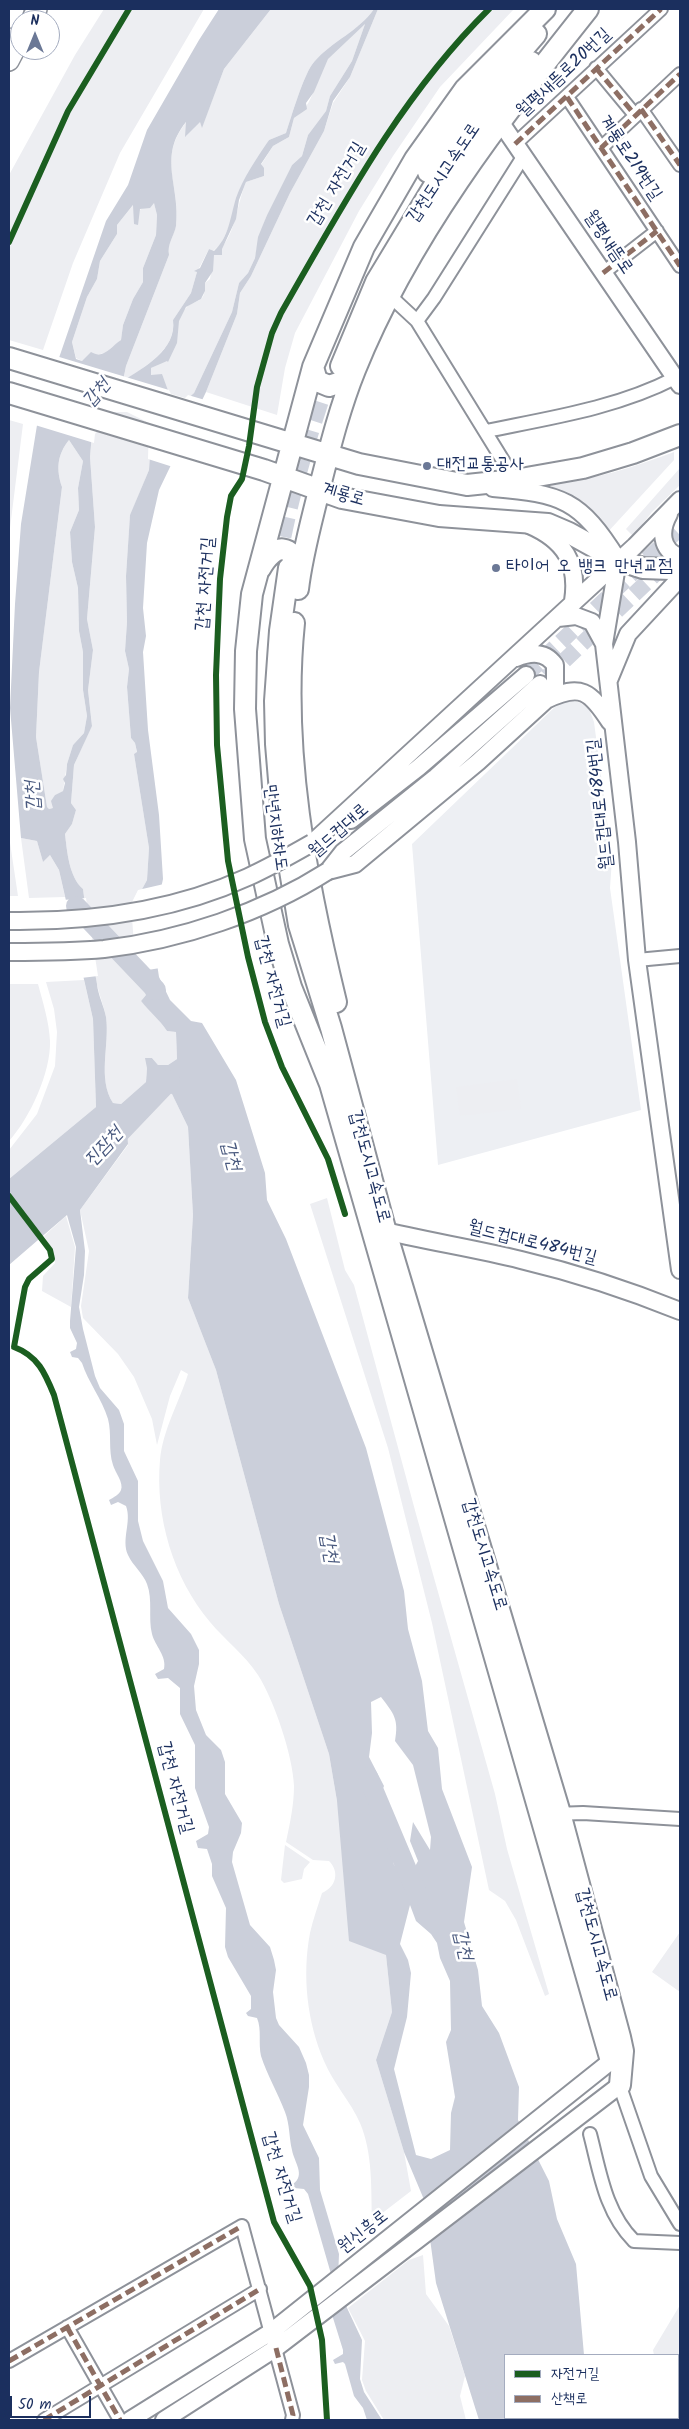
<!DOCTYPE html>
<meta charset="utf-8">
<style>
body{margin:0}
#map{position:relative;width:689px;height:2429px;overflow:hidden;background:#fff;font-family:Kalam,"Poor Story",sans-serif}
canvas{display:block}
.frame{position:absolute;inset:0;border:10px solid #1b2f5e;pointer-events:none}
.legend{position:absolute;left:504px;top:2354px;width:175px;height:65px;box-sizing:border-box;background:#fff;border:1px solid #a4acbf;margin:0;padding:6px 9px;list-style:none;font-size:15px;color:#1b2f5e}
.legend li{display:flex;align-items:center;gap:10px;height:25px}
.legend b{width:25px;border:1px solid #a4acbf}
.north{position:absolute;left:10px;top:10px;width:50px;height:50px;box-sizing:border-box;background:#fff;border:1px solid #a4acbf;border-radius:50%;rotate:0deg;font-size:14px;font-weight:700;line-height:20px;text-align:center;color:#1b2f5e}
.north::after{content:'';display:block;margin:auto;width:18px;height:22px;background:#6b7896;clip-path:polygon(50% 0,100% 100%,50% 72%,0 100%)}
.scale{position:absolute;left:10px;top:2396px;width:81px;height:22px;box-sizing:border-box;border:2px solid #1b2f5e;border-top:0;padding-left:6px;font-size:15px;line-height:18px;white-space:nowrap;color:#1b2f5e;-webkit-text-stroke:4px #fff;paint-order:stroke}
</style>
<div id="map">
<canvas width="689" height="2429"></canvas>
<div class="frame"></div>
<ul class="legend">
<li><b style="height:6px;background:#1b5e20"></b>자전거길</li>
<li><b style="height:6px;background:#8d6e63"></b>산책로</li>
</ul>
<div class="north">N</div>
<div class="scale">50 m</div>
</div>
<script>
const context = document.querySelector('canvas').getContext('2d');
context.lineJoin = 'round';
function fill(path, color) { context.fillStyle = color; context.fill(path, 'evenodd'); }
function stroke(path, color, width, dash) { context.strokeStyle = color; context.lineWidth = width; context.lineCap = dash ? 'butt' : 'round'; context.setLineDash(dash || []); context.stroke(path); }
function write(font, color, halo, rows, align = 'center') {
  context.font = font + ' Kalam,"Poor Story",sans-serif'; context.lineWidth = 5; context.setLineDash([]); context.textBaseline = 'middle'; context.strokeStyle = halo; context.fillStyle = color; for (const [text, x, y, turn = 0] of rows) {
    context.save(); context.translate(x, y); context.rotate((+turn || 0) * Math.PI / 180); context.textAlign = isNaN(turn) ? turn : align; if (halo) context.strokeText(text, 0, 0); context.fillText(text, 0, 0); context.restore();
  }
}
const built = new Path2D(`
 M571 700 581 703 589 709 594 722 612 859 610 888 641 1110 438 1165 412 844 559 703Z`);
const green = new Path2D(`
 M104 9H204L120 153 73 263 43 350 9 340V175L75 55Z
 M271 9H374C359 31 332 41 314 62 304 73 291 118 286 133L269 140 237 198 231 222 221 244 213 251 209 249 197 272 191 293 173 320C177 350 143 367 123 382L126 366 169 255C167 244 174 236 176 225 181 184 156 160 187 121L186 136 200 121 202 127 224 69Z
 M378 9H514L440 87 393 156 359 211 295 333 285 368 277 415 206 392 237 314 240 293 251 276 290 193 324 131 333 103 350 77Z
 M365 24 352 61 330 96 326 111 308 135 302 156 292 165 267 215 259 237 255 258 248 273 239 283 232 312 194 393 185 401 170 396 162 379 151 375V368C189 352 167 330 186 308 194 298 206 306 205 283L210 279 214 254C236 239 236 205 246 182L264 176 261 165 273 146 289 137 294 118C315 106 315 76 328 58 338 45 353 33 365 24Z
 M154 202 157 215 156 235 143 268V282L133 299 123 325 121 340 105 353 95 355 82 361 76 358 72 342 87 297 97 279 100 261 117 234V225L134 204V213Z
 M128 409 152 421 149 470 130 516 126 576 127 622 125 651 129 669 127 687 131 738 135 743 137 753 134 754 149 848 147 880 134 904 146 995 141 1001 156 1016 167 1031 176 1032 177 1059 168 1065H158L152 1058 147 1068 146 1082 121 1104 113 1103C97 1078 110 1045 106 1017 104 1006 99 995 97 984 91 953 87 921 83 889 69 877 67 851 65 834L72 824 76 810 71 803 74 765 92 725 88 690 93 650 87 619 95 527 90 457 92 433 111 410Z
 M9 420 23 424 9 536Z
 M69 440 83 461 78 488 79 510 70 532 72 562 78 588 79 631 83 652V690L87 716 84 733 73 745 67 764 63 791 55 795 53 808 49 809 47 807 36 737 39 672 62 487C56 469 57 455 69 440Z
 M674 452V460L606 534 553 490 551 484C594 480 634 467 674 452Z
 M680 468V485L652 512 633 536 626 529Z
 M9 836 18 896H9Z
 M21 838 37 841 43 862 50 855 59 870 65 897 29 898Z
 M84 980 93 1019 96 1107 9 1179V1150L37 1114 55 1066 57 1032 54 1009 46 982Z
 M9 984H38C43 1003 49 1021 50 1041 51 1072 30 1118 9 1141Z
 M517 1079 521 1109 460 1116 456 1087Z
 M164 1092 172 1094 188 1127 193 1215 188 1298 216 1370 279 1604 329 1754 337 1801 386 1955 392 2012 376 2060 404 2152 411 2191 372 2221C371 2188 373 2154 360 2123 351 2102 333 2083 324 2061 307 2022 302 1975 310 1933 313 1919 318 1906 322 1893 336 1887 340 1872 329 1861L313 1860 286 1842C290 1823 294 1805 294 1786 293 1756 274 1700 258 1675 245 1655 225 1640 210 1622 173 1578 155 1517 160 1460 163 1429 179 1403 188 1374L181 1370 170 1396 157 1445 152 1419 134 1377 118 1354 83 1318 81 1306 89 1251 80 1210 128 1145 125 1115Z
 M327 1198 345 1270 354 1285 416 1514 495 1794 507 1849 549 1994 545 1996 516 1920 505 1901 489 1890 432 1623 388 1448 310 1204Z
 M66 1216 75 1247 71 1307 42 1291 43 1276 55 1263 52 1249 44 1236Z
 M285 1845 310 1862 304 1869 302 1879 284 1883 281 1880Z
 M680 1932V1992L652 1972Z
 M423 2255 426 2294 449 2326 465 2376 460 2396 466 2420H384L366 2391 362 2380 365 2341 348 2308 409 2260Z
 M680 2305V2420H658V2418H678V2355H654L653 2350Z`);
const water = new Path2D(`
 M219 9H271L224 69 202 128 200 122 185 137 186 122C157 158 181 186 176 226 174 236 167 244 169 255L126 366 123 381C144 367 177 350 173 320L191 293 197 272 194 271 200 268 209 249 214 251C229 237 230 218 236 198 243 178 257 158 269 140L286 133C291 118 304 73 314 62 332 41 359 31 374 9H378L350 77 333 101 324 131 290 193 251 276 240 293 237 314 206 392 159 490 147 543 143 608 146 636 143 652 148 730 159 815 163 879 152 931 159 977 170 1000 191 1021 202 1023 236 1080 265 1173 267 1200 286 1239 366 1448 404 1591 408 1629 422 1681 428 1731 438 1748 442 1789 472 1867 464 1922 478 1970 482 2006 499 2033 519 2087 518 2120 549 2181 557 2219 576 2264 584 2355H505V2418H595L596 2420H479L436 2283 425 2202 404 2152 376 2060 392 2012 386 1955 349 1941 337 1801 329 1754 279 1604 216 1370 188 1298 193 1215 188 1127 172 1094 164 1092 126 1115 128 1144 80 1210 85 1251 84 1275 79 1307 83 1329 95 1376 100 1388 119 1410 124 1424V1451L138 1481V1521L143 1541 163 1581 168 1608 191 1634 199 1650V1664L194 1686 196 1710 206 1735 221 1750 225 1762V1794L242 1823 241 1833 233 1852 232 1862 250 1925 270 1947 274 1960 276 1970 273 1992 276 2018 279 2025 299 2047 306 2063 309 2075V2087L303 2125 319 2158 320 2190 339 2254 338 2278 341 2295 362 2340 360 2379 364 2392 382 2420H367L363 2408 354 2396 345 2364 343 2362 335 2364 333 2360 343 2354V2350L329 2305 331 2274 308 2194 304 2189 294 2188 293 2184C306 2175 294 2162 292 2150 289 2138 290 2125 285 2112 278 2093 267 2075 261 2056 258 2043 262 2030 257 2018L248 2016 246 2013 251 2009V1996L228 1957 225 1947 226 1908 212 1876V1864L207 1849 198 1848 196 1841 208 1834 209 1827 195 1788V1745L180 1714V1688L168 1678 158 1679 155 1674 164 1669C167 1656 155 1646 152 1634 148 1618 153 1600 147 1584 143 1573 133 1566 128 1555 121 1539 132 1522 126 1506L118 1502 111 1505 109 1500C114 1497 119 1495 121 1490 124 1483 115 1472 113 1465 108 1450 112 1434 108 1419 102 1399 88 1382 82 1363L78 1358 72 1357 70 1352 76 1349 77 1343 70 1328V1321L76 1247 67 1215 9 1265V1179L96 1107 93 1019 59 870 50 855 43 862 37 841 21 838 10 708 15 604 21 524 38 419 106 221 128 185 147 130 199 40ZM365 24 352 61 330 96 326 111 308 135 302 156 292 165 267 215 258 237 255 258 248 273 239 283 232 312 194 393 185 401 170 396 162 374 151 375V368L167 361 168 362 177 343 179 321 186 307 201 299 205 291V283L213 271 214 255H222V249L236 219 239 200 246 182 264 176V168L261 164 273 146 289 137 294 118 307 109 306 103 314 92 328 59ZM154 203 157 215 156 235 143 268V282L133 299 123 325 121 340C111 346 104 360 91 352L82 361 76 359 72 342 87 297 97 279 100 261 117 234V225L133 205 134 224 138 225 140 209 150 208ZM128 409 152 422 149 470 130 515 126 576 127 622 125 651 129 669 127 687 131 738 135 743 137 752 134 754 149 848 147 880 134 904 139 977 146 995 141 1001C150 1012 159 1019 167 1031L176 1032 177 1059 168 1065H158L152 1058H145L147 1068 146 1082 121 1104 113 1103C97 1078 110 1045 106 1017 104 1006 98 995 97 984 91 953 87 921 83 889 69 877 67 851 65 834L72 824 76 810 71 803 74 765 92 726 88 690 93 650 87 619 95 527 90 457 92 433 111 410ZM69 440 83 461 78 488 79 510 70 532 72 562 78 588 79 631 83 652V690L87 716 84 733 73 745 67 764 66 775 63 779 65 783 63 791 55 795 51 801 53 808 49 809 47 807 36 737 39 672 62 487C56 469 57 455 69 440ZM381 1697C394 1714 399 1719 395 1741L413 1765 431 1837 430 1850 413 1822 410 1841 418 1861 411 1874 394 1865C391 1845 381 1829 374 1809L384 1786 369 1757 372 1733 371 1702ZM410 1905 416 1921 431 1934 437 1943 440 1958 450 1981 451 2030 446 2042 455 2097 451 2113 450 2150 431 2159 416 2155 394 2069 407 2017 411 1973 408 1960 400 1944Z`);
const pier = new Path2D(`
 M56 356 169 390 171 394 185 398 188 395 205 400 173 467 148 459 149 423 127 412H112L95 434 94 443 35 425Z
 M164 884 154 931 160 968 136 972 131 904 138 890Z
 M86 898 98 976 81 978 63 900Z`);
const river = new Path2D(`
 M76 906 156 990
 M107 1146 170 1080
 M368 1777 418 1896`);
const tertiaryTunnel = new Path2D(`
 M526 675 680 528
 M547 677 667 563`);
const primaryTunnel = new Path2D(`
 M276 566C287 497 309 430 331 364`);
const minor = new Path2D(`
 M596 68 635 115
 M567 97 680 266
 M641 109 680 165
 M515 144 661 9
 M601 148 680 74
 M603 273 657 231
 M389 295 417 321 515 480
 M417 321 434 298 523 157
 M486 431C550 418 617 408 675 378
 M637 960 680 956
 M555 1814 583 1813 680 1819
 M617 2078 651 2176 680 2224
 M590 2134C600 2172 605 2212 634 2241L680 2243
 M67 2327 120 2420
 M9 2361 242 2226 293 2415 292 2420
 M44 2420 260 2289`);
const tertiary = new Path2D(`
 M501 123 680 385
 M493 488C562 494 580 499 618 560L604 644 627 842 637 960 680 1270
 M669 514C660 530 660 550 680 557
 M529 525C564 540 579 563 573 601
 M558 618 576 616 592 622 604 644
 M609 680 628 634 680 578
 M546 700C581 683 590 691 610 722
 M351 820 418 768 526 675
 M312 843 635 546 680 500
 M328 871 355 864 478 762 546 700 555 687V665C545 651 531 652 516 658
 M328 871 343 852 436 777 540 684
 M377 1229C425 1241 473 1248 521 1260 576 1273 628 1290 680 1311
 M130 2420 271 2332 611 2061
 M164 2420 276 2348 620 2085`);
const secondary = new Path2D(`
 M9 18 14 9
 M31 20 37 9
 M9 61 20 40`);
const primary = new Path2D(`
 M545 9 465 89 415 159 364 247 313 367 252 594 246 651 245 709 255 839 278 944 291 987 330 1084 611 2061
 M428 172 467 114 536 34
 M9 358 359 464 467 485 515 480 583 468 633 453 680 435
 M341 366 376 282 434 186 477 126 531 62
 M313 367 317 381 329 386 344 381 354 371
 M9 393 264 470 342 498 439 516 548 524 569 533 618 560 643 568 671 569 680 567
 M289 568 280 631 275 701 276 744 283 828 299 925 331 1028 386 1232 560 1813 620 2037 623 2051 620 2085
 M260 569C275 542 293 542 299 574
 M298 589C302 554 312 520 320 486 330 447 340 407 355 370 409 236 499 121 588 9
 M294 623C281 750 306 879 336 1002`);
const tertiaryBridge = new Path2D(`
 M9 921C89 922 174 911 248 877 270 867 291 855 312 843
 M9 952C40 952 72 952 104 949 181 940 262 913 328 871`);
const quiet = new Path2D(`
 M596 68 635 115
 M567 97 680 266
 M641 109 680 165
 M515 144 661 9
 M601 148 680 74
 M603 273 657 231
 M67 2327 120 2420
 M276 2348 293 2415 292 2420
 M9 2361 242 2226
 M44 2420 260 2289`);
const cycleway = new Path2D(`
 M9 242 68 111 129 9
 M9 1196 50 1250 52 1259 29 1279 25 1287 14 1347C38 1356 45 1373 54 1395L274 2222 310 2286 322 2340 327 2420
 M345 1214 328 1159 282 1067 265 1022 248 957 228 861 217 745 216 675 220 579 227 517 231 496 242 479 249 446 257 387 272 333 281 313C343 205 400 97 489 9`);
const markers = [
 [427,466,5,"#6b7896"],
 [496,568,5,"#6b7896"]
];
const streetNames = [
 ["월평새뜸로20번길",565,74,-43],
 ["계룡로219번길",629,159,56],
 ["갑천도시고속도로",445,174,-56],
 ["갑천 자전거길",338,185,-59],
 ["월평새뜸로",607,243,56],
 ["계룡로",343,496,16],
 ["갑천 자전거길",207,584,-86],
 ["월드컵대로484번길",602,804,-96],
 ["만년지하차도",274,828,82],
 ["월드컵대로",340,832,-41],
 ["갑천 자전거길",271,982,75],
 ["갑천도시고속도로",368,1167,75],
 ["월드컵대로484번길",532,1244,14],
 ["갑천도시고속도로",483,1555,73],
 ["갑천 자전거길",174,1788,75],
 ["갑천도시고속도로",595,1945,75],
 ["갑천 자전거길",280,2178,73],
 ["원신흥로",364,2233,-38]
];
const poiNames = [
 ["대전교통공사",437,466],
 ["타이어 오 뱅크 만년교점",506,568]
];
const waterNames = [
 ["갑천",98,394,-50],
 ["갑천",35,796,-94],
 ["진잠천",105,1148,-47],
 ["갑천",229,1156,75],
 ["갑천",327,1548,80],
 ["갑천",461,1945,77]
];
fill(built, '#edeff3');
fill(green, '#edeef2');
fill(water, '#cbcfda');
fill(pier, '#fff');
stroke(river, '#cbcfda', 20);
stroke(tertiaryTunnel, '#d1d5df', 16, [16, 8]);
stroke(primaryTunnel, '#d1d5df', 20, [20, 10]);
stroke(minor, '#8e929a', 16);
stroke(tertiary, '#8e929a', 20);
stroke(secondary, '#8e929a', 22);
stroke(primary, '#8e929a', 24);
stroke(minor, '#fff', 12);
stroke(tertiary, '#fff', 16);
stroke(secondary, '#fff', 19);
stroke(primary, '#fff', 20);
stroke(tertiaryBridge, '#8e929a', 20, []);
stroke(tertiaryBridge, '#fff', 16);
stroke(quiet, '#8d6e63', 5, [10, 5]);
stroke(cycleway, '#1b5e20', 6);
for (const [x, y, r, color] of markers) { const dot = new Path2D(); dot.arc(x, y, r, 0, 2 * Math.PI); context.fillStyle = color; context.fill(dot); stroke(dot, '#fff', 2); }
write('18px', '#1b2f5e', '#fff', streetNames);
write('18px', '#1b2f5e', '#fff', poiNames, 'left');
write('italic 19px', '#49597e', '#fff', waterNames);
</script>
